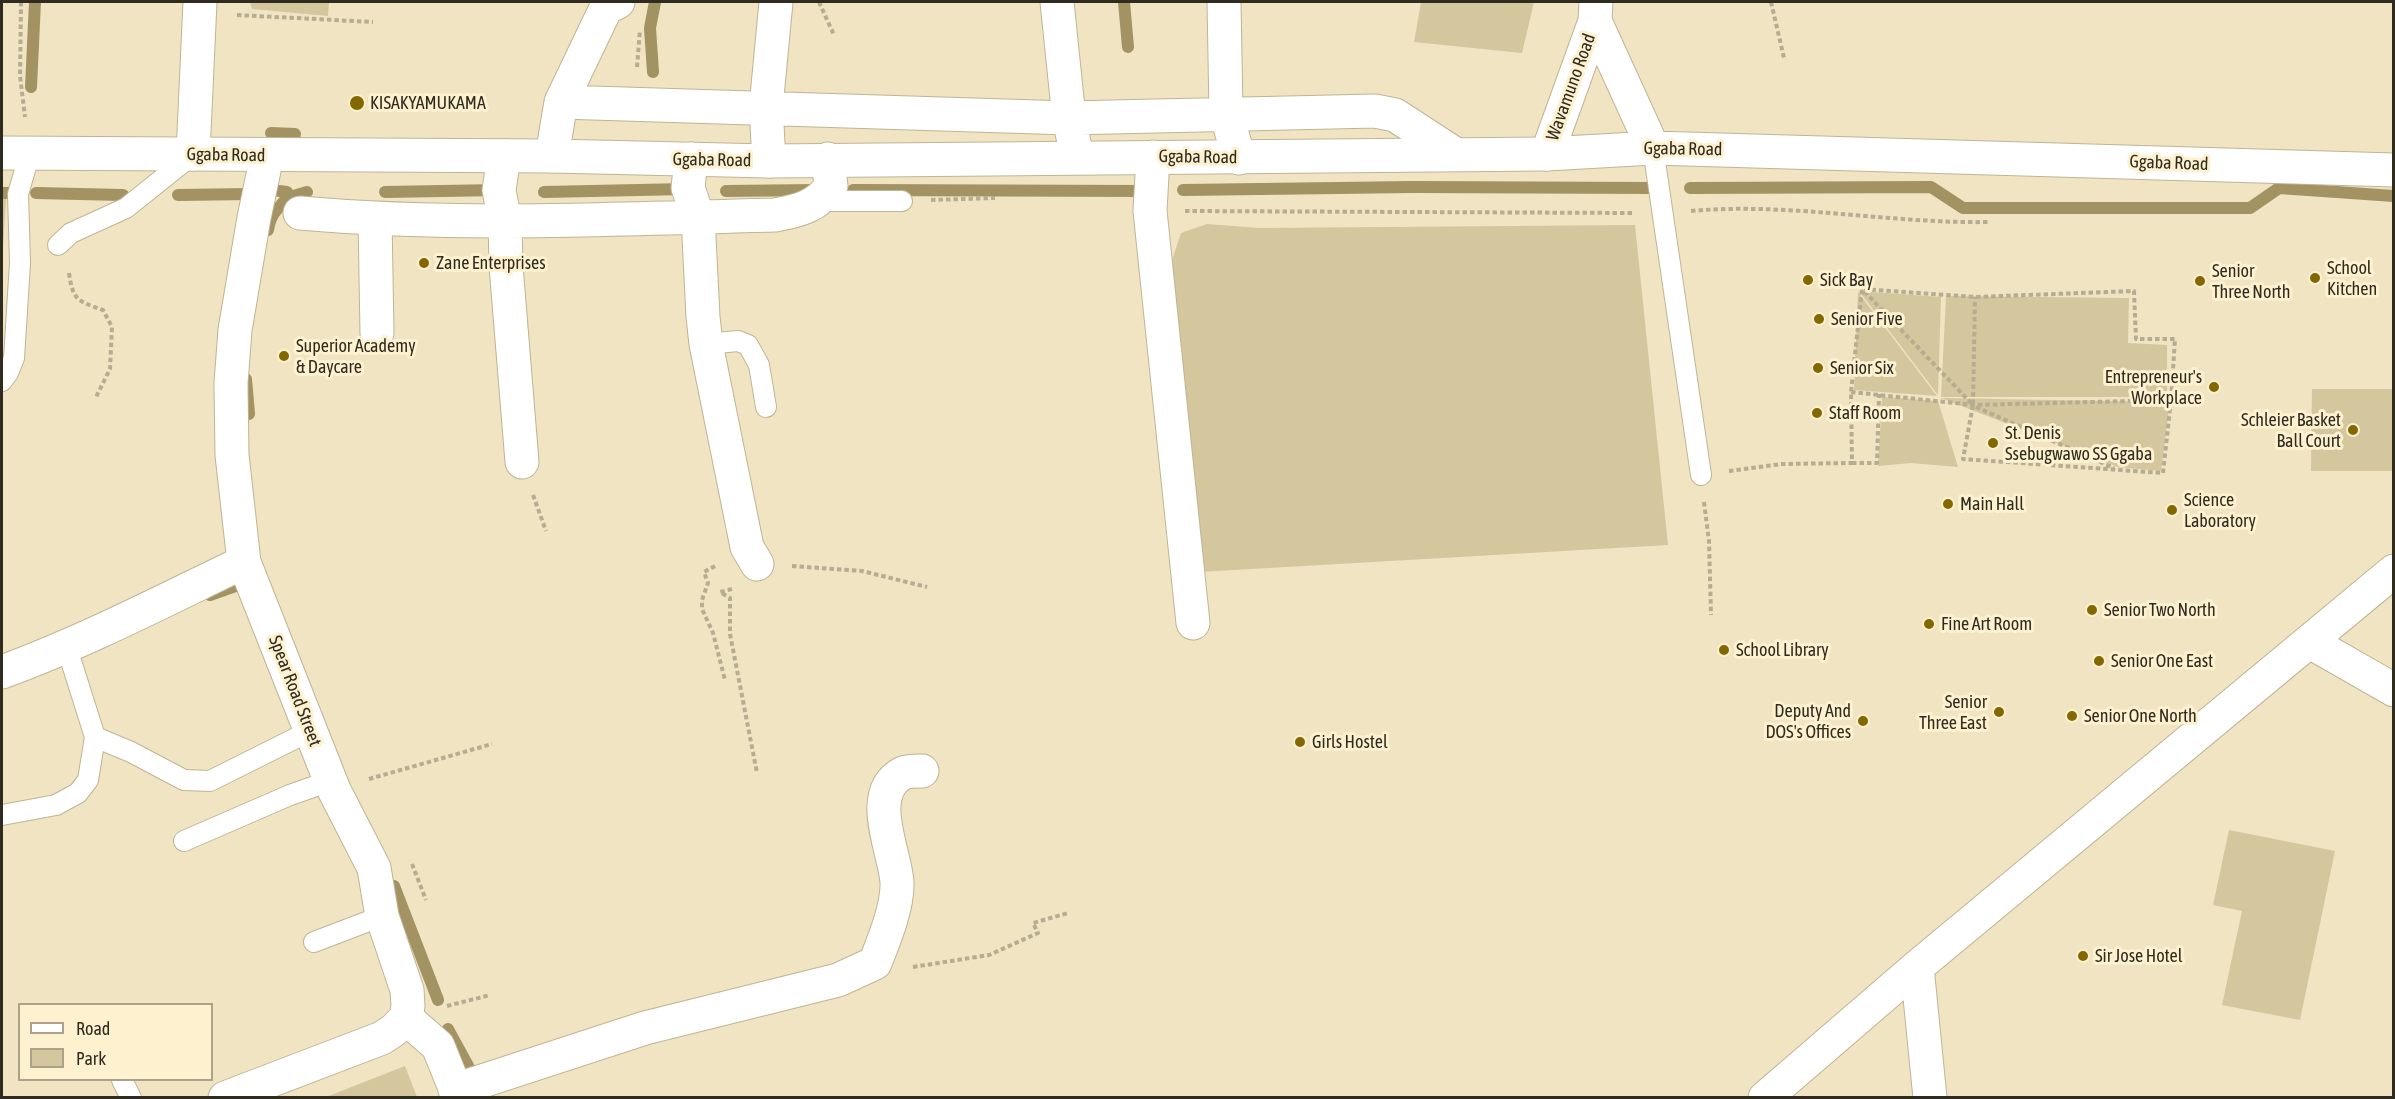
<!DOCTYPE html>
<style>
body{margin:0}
#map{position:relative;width:2395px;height:1099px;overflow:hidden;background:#f0e4c3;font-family:"Asap Condensed",sans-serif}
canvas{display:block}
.frame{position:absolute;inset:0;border:3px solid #302b1f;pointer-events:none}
.legend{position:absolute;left:18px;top:1003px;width:195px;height:78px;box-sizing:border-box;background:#fdf1d0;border:2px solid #aba289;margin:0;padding:8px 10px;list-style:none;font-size:18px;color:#302b1f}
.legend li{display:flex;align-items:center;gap:12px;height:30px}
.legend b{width:30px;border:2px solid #aba289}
</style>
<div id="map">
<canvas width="2395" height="1099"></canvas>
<div class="frame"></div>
<ul class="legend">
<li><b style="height:8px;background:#fff"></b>Road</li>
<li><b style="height:16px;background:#d4c69d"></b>Park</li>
</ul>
</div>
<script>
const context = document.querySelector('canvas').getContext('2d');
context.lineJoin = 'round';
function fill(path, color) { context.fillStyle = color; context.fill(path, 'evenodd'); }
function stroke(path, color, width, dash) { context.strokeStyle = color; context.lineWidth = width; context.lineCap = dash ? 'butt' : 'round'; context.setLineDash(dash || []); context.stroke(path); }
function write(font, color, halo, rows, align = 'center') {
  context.font = font + ' "Asap Condensed",sans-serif'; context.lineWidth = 6; context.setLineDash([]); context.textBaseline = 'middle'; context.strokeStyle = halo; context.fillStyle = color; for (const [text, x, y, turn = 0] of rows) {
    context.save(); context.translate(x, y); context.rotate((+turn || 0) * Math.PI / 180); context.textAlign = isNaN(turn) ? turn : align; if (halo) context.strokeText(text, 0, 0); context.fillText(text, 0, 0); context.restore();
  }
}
const green = new Path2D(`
 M250 2H329L328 16 252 9Z
 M1421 2H1534L1522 53 1414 42Z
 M2 199H6L3 247H2Z
 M1207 224 1259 228 1635 225 1668 545 1199 572 1172 260 1181 233Z
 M1859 291 1941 297 1938 395Z
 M1858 292 1937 396 1854 390Z
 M1946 296 2129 298 2128 343 2167 345V397H1941Z
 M2312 389H2393V471H2311Z
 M1882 397 1938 401 1958 467 1911 463 1878 466Z
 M1941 398 2170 402 2161 471 2118 467Z
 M2229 830 2335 851 2300 1020 2222 1005 2242 911 2213 905Z
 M405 1066 417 1097H326Z`);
const stream = new Path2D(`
 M1124 2 1128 47
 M653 72 650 28 655 2
 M31 87 35 2
 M271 133 295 134
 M1690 188 1931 187 1963 208H2250L2279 188 2394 196
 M853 190 1144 191
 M1183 190 1413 187 1653 188
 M279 191 287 192V198L307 192
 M726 191 817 190
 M385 192 499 190
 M544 192 686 189
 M2 193H20
 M36 193 123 195
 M178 195 250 194
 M268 230C271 212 277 211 287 198
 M246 379 249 414
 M210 595 241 584
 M394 886 438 1000
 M448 1029 472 1073`);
const path = new Path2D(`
 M21 2 20 76 25 117
 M819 2 834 35
 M1771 2 1784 58
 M237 15 373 22
 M637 67 640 30
 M931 200 995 198
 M1185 211 1633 213
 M1691 211C1791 202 1890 224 1990 222
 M69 273C73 301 78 301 103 310L112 327 110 369 96 397
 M1851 392 1973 405 2171 400
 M1973 404 1975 297
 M1976 407 2114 468
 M1852 463H1877L1879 394
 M1729 471 1781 464 1852 463 1851 392 1862 289 1975 297 2134 291 2136 339H2175L2171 400 2163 473 1963 459 1973 405 1862 289
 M533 495 546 531
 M1704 502 1709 541 1711 615
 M715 566 704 572 708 583 702 600V609L713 633 725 680
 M792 566 862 571 927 587
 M732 589 720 592 730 598V634L757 773
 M369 779 492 744
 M412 864 426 900
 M913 967 989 955 1038 933 1033 923 1068 913
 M447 1006 490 995`);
const service = new Path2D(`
 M1653 148 1701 475
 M819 201H902
 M58 245 71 233 126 208 191 156
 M706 344 738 341 748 345 759 365 766 407
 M2 381 8 373 14 358 20 263 18 194 30 153
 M95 737 131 752 184 780 210 781 310 731
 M2 815 56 805 78 793 88 780 95 737 66 645
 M184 841 290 795 330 781
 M314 942 382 916
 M122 1080 131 1098`);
const minor = new Path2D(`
 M1057 2 1069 118 1077 157
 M1224 2 1226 113 1239 158
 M561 102 1069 118 1375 111 1395 115 1455 154
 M193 154 200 2
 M504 156 499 190 505 222 506 266 522 462
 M552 156 561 102 606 8 618 2
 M1153 157 1150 211 1193 623
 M691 159 688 188 698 217 703 317 706 344 747 547 757 564
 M769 161 766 107 776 2
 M300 213C458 227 616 219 775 215 798 211 818 206 831 186L828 159
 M375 219 377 333
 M2310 642 2394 690
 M2 672C84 642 165 600 244 562
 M1917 967 1930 1098
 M406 1018 438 1046 459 1098
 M455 1090 645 1028 838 980 875 963C884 940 898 907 897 882 895 851 865 793 903 773 908 771 916 771 922 771
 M225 1098 382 1038 394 1030 406 1018 408 1006 407 990 382 916 374 868 334 790 244 562 232 455 231 383 235 330 254 218 267 156
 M1765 1098 1917 967 2394 571`);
const tertiary = new Path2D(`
 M2 153 552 156 769 161 1547 154`);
const secondary = new Path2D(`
 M1596 2 1595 21 1547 154 1653 148 2394 170
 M1595 21 1653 148`);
const markers = [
 [357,103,8,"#836700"],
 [424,263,6,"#836700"],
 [2315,278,6,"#836700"],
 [1808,280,6,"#836700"],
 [2200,281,6,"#836700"],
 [1819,319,6,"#836700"],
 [284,356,6,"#836700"],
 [1818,368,6,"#836700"],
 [2214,387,6,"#836700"],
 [1817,413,6,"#836700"],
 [2353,430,6,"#836700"],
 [1993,443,6,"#836700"],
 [1948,504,6,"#836700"],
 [2172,510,6,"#836700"],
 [2092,610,6,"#836700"],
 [1929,624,6,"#836700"],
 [1724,650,6,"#836700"],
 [2099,661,6,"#836700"],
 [1999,712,6,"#836700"],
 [2072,716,6,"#836700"],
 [1863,721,6,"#836700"],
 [1300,742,6,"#836700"],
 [2083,956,6,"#836700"]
];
const streetNames = [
 ["Wavamuno Road",1571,87,-70],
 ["Ggaba Road",1683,149,1],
 ["Ggaba Road",226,155,1],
 ["Ggaba Road",1198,157,1],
 ["Ggaba Road",712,160,1],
 ["Ggaba Road",2169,163,2],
 ["Spear Road Street",295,691,69]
];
const poiNames = [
 ["KISAKYAMUKAMA",370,103],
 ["Zane Enterprises",436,263],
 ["School",2327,268],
 ["Kitchen",2327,289],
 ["Senior",2212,271],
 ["Three North",2212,292],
 ["Sick Bay",1820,280],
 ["Senior Five",1831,319],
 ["Superior Academy",296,346],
 ["& Daycare",296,367],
 ["Senior Six",1830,368],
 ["Entrepreneur's",2202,377,"right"],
 ["Workplace",2202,398,"right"],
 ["Staff Room",1829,413],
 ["Schleier Basket",2341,420,"right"],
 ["Ball Court",2341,441,"right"],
 ["St. Denis",2005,433],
 ["Ssebugwawo SS Ggaba",2005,454],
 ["Science",2184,500],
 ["Laboratory",2184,521],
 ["Main Hall",1960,504],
 ["Senior Two North",2104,610],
 ["Fine Art Room",1941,624],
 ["School Library",1736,650],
 ["Senior One East",2111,661],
 ["Senior",1987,702,"right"],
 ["Three East",1987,723,"right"],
 ["Deputy And",1851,711,"right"],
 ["DOS's Offices",1851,732,"right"],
 ["Senior One North",2084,716],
 ["Girls Hostel",1312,742],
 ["Sir Jose Hotel",2095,956]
];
fill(green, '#d4c69d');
stroke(stream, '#a39262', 12);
stroke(service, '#bfb494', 22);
stroke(minor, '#bfb494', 35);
stroke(tertiary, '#bfb494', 35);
stroke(secondary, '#bfb494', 35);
stroke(path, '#b6ac92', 4, [4.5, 3]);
stroke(service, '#fff', 20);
stroke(minor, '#fff', 33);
stroke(tertiary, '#fff', 33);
stroke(secondary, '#fff', 33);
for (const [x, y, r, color] of markers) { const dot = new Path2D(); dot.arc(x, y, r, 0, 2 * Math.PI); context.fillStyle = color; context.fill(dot); stroke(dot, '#fdf1d0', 2); }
write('18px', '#302b1f', '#fdf1d0', streetNames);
write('18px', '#302b1f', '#fdf1d0', poiNames, 'left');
</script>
